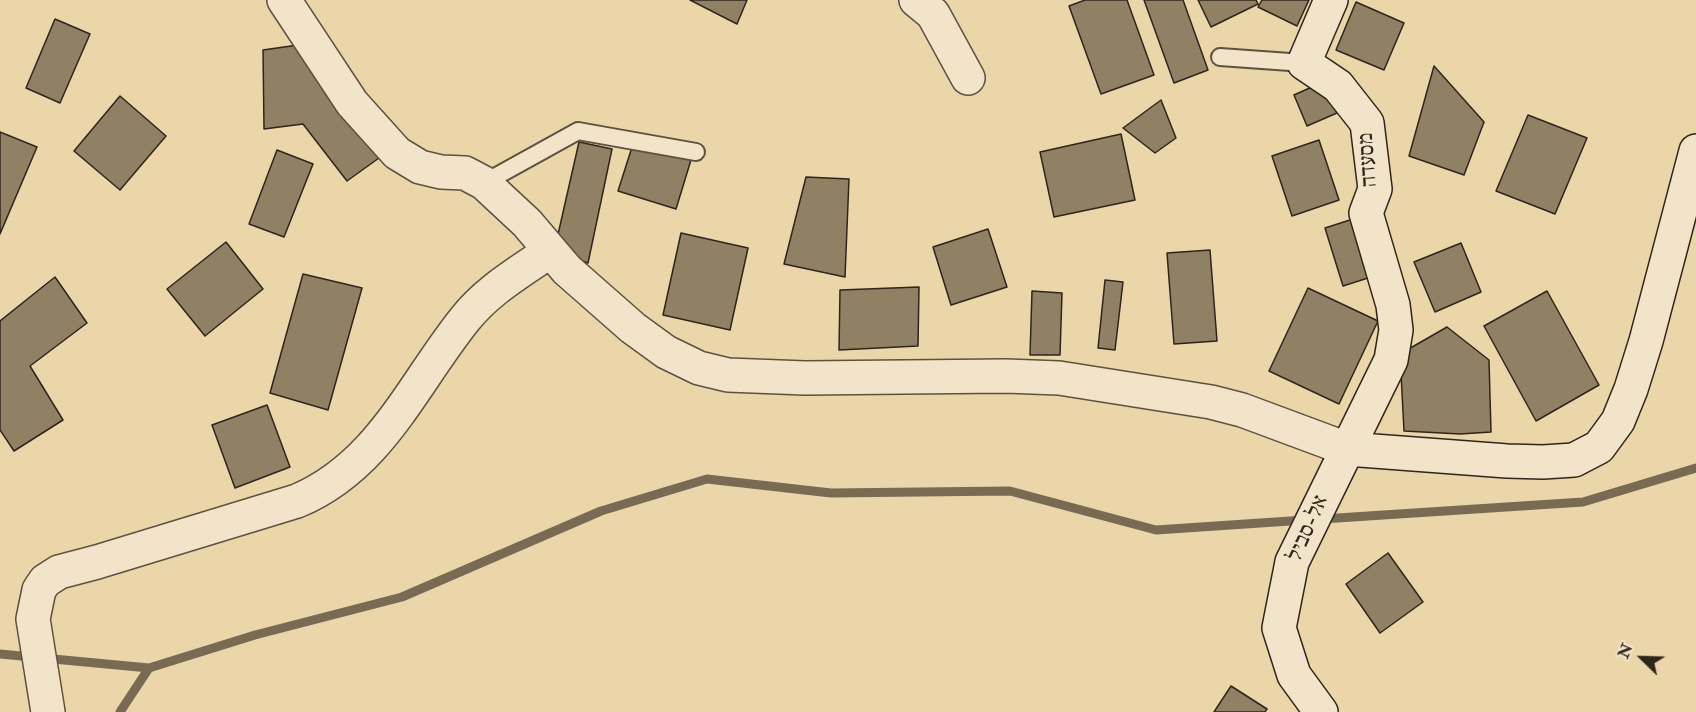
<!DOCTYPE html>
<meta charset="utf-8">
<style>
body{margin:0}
#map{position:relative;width:1696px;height:712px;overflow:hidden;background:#ebd6aa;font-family:"IM FELL Double Pica",serif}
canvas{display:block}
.north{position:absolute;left:1612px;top:628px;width:60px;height:60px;-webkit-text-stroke:4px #f2e4c8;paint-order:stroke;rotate:293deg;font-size:16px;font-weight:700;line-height:24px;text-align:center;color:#2e251b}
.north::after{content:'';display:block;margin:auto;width:21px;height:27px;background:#2e251b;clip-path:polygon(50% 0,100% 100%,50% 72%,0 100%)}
</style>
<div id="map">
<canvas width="1696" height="712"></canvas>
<div class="north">N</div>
</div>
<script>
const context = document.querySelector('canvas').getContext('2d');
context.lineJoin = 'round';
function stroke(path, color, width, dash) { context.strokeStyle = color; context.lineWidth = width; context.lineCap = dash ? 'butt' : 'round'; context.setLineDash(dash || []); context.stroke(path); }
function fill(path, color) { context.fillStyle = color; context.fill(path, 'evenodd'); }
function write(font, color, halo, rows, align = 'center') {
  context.font = font + ' "IM FELL Double Pica","Frank Ruhl Libre",serif'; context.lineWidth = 4.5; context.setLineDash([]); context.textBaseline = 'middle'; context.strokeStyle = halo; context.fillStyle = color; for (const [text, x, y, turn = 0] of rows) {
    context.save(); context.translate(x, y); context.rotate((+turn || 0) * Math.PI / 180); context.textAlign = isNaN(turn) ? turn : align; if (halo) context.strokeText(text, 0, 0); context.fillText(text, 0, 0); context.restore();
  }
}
const stream = new Path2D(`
 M1322 519 1583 502 1696 468
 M0 654 149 668 255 635 402 597 601 511 707 479 831 493 1010 491 1156 530 1305 520
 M120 712 149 668`);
const building = new Path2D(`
 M690 0H747L737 24Z
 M1085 0H1127L1154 75 1101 94 1069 6Z
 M1144 0H1183L1208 70 1174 83Z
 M1198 0H1256L1258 4 1211 27Z
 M1262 0H1309L1297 26 1258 7Z
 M1356 2 1404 23 1384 70 1336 50Z
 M55 19 90 34 60 103 26 88Z
 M298 45 379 158 347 181 303 124 264 129 263 50Z
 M1434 66 1484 122 1464 175 1409 156Z
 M1323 82 1337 113 1307 126 1294 95Z
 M120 96 166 136 120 190 74 151Z
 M1161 100 1176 138 1155 153 1123 128Z
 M1528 115 1587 138 1555 214 1496 191Z
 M0 132 37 147 0 234Z
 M1121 134 1135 200 1054 217 1040 152Z
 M1319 140 1339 200 1292 216 1272 156Z
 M579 142 612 149 588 263 554 252Z
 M633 144 691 160 676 209 618 191Z
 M277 150 313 164 284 237 249 224Z
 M806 177 849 179 845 277 784 264Z
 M1353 219 1371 277 1343 286 1325 228Z
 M988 229 1007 287 951 305 933 247Z
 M681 233 748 248 730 330 663 315Z
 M226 242 263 289 205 336 167 289Z
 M1461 243 1481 292 1435 312 1414 262Z
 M1210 250 1217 341 1174 344 1167 253Z
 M303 274 362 288 328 410 270 393Z
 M55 277 87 323 30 366 63 420 14 451 0 430V321Z
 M1105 280 1123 282 1115 350 1098 348Z
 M919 287 918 346 839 350 840 290Z
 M1308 288 1378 321 1339 404 1269 371Z
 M1032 291 1062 293 1060 355H1030Z
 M1547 291 1599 385 1536 421 1484 326Z
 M1447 327 1489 360 1491 432 1460 434 1404 431 1400 354Z
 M267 405 290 467 235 488 212 425Z
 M1388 553 1423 602 1380 633 1346 584Z
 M1231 686 1267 709 1265 712H1214Z`);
const lane = new Path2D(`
 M1220 57 1304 63
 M484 183 578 131 696 152`);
const street = new Path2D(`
 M284 0 352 103 397 153 420 167 441 172 465 173 484 183 527 223 567 270 633 328 666 352 699 368 728 375 805 378 1006 376 1059 378 1211 402 1242 410 1347 449
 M916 0 933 14 968 78
 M48 712 33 619 39 590 45 581 59 572 97 562 297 501C380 466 412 385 465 319 488 290 520 272 550 251`);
const secondary = new Path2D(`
 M1347 449 1507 461 1543 462 1574 460 1599 447 1618 421 1631 389 1646 341 1696 151
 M1321 712 1294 675 1279 628 1292 562 1391 360 1396 330 1393 305 1366 213 1375 189 1367 123 1338 86 1304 63 1331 0`);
const streetNames = [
 ["מסעדה",1369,160,-94],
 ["אל-סביל",1309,529,-66]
];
stroke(stream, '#796b53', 9);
fill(building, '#908165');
stroke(building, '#2e251b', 1.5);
stroke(lane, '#5d513f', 20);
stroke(street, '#5d513f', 36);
stroke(secondary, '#2e251b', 36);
stroke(lane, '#f2e4c8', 16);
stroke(street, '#f2e4c8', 33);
stroke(secondary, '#f2e4c8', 33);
write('22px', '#2e251b', '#f2e4c8', streetNames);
</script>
